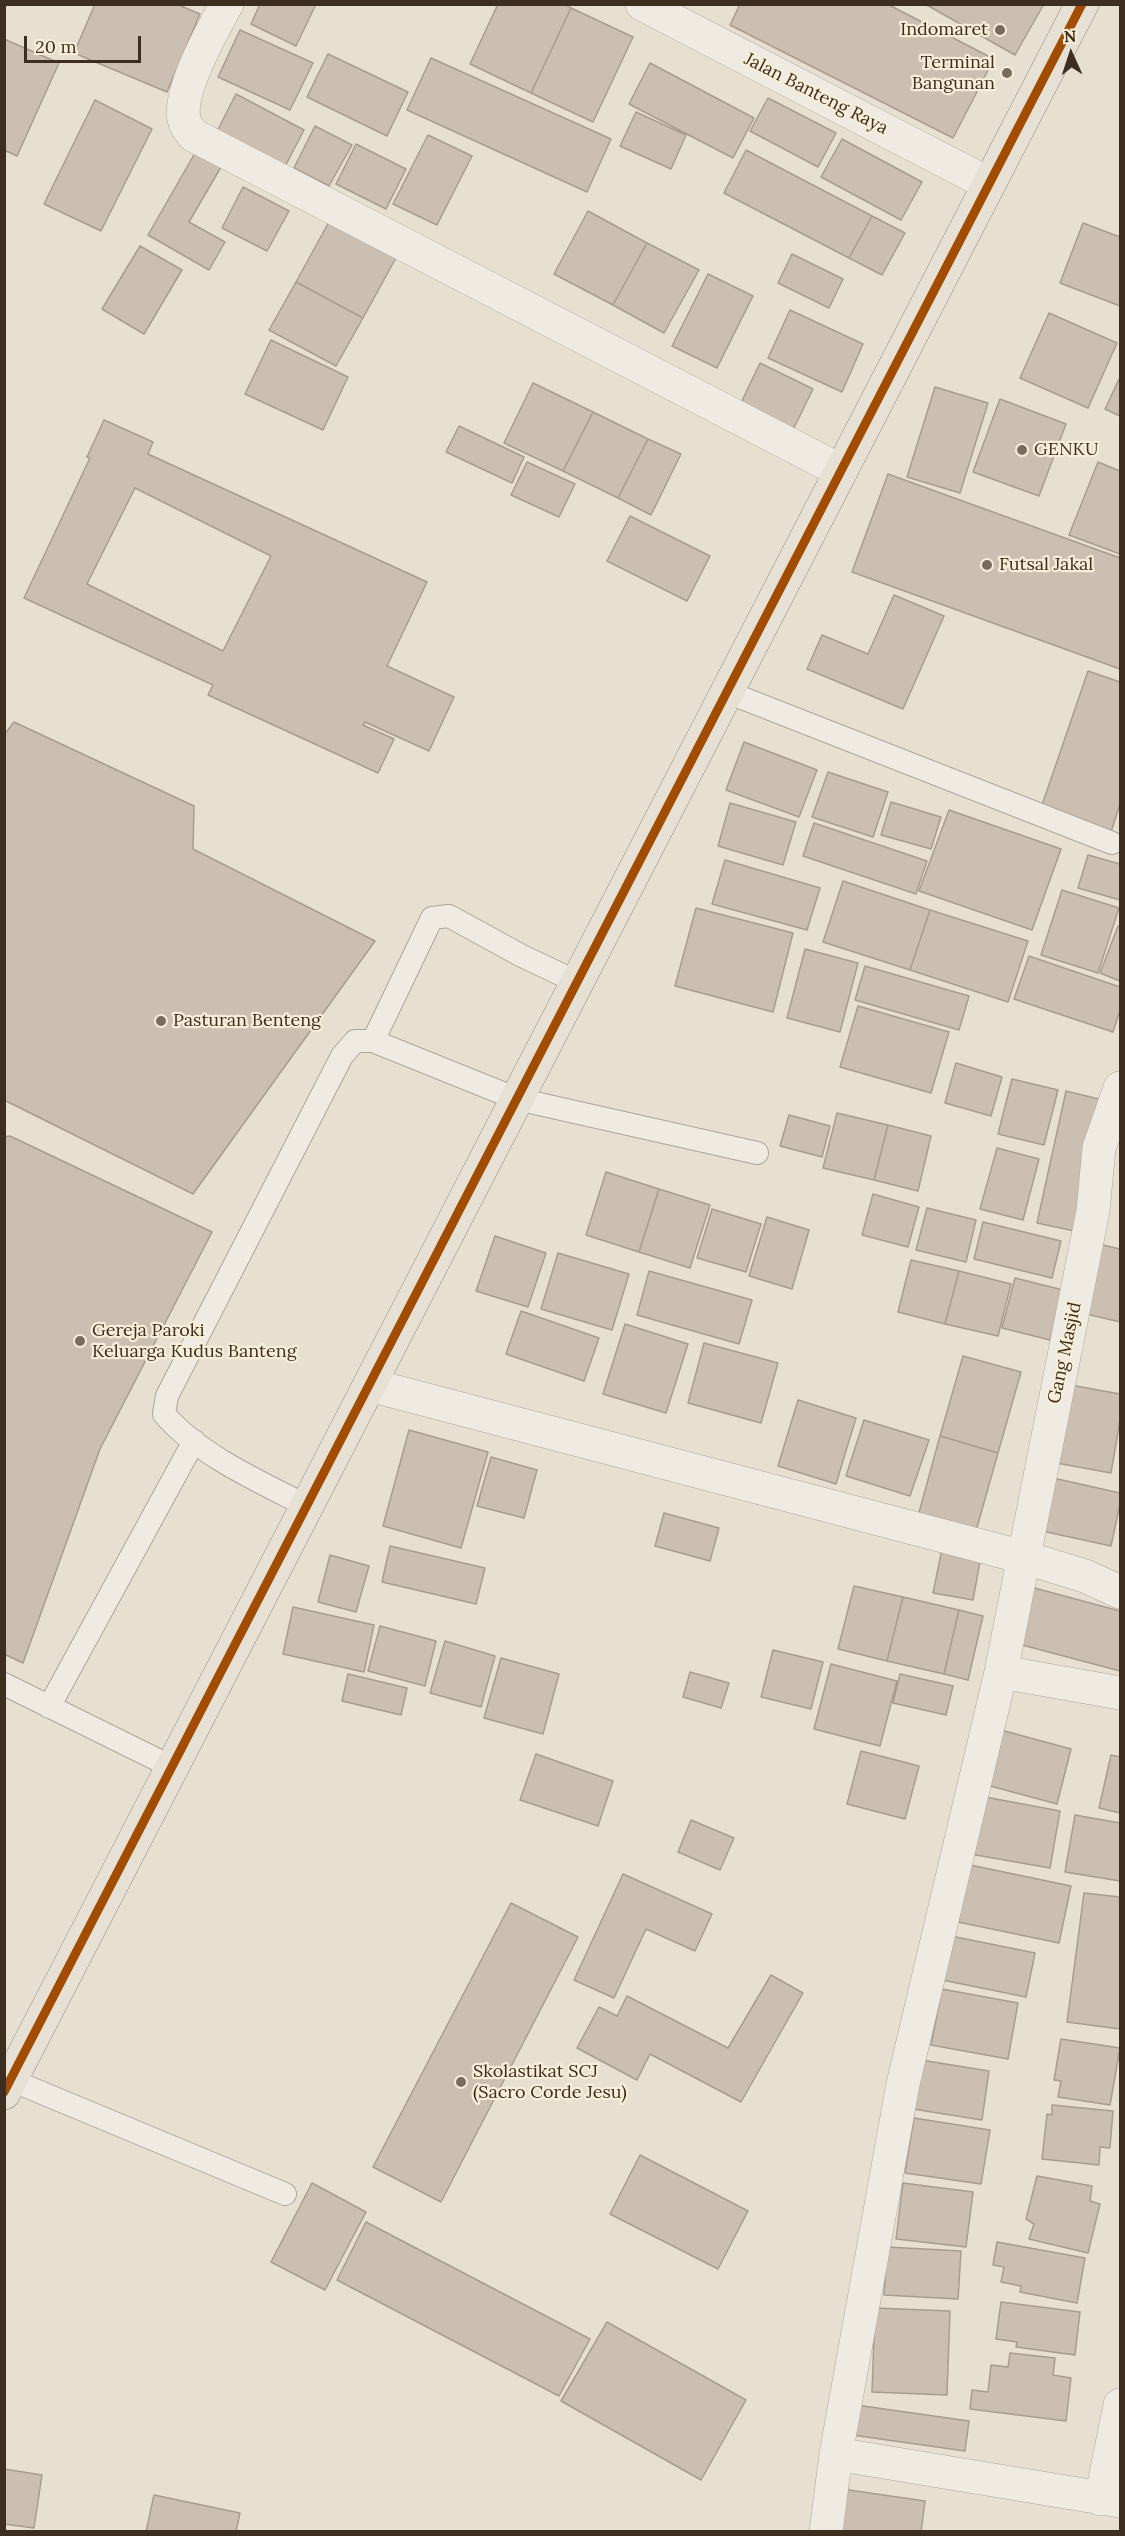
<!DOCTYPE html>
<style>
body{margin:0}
#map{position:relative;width:1125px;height:2536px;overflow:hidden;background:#e7e0d1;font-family:Lora,serif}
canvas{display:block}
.frame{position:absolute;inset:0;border:6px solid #3d2e20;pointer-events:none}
.north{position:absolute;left:1041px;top:24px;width:60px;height:60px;-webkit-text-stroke:4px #f7eed8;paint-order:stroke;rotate:357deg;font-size:16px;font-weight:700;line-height:24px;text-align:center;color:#3d2e20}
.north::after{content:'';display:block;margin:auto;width:21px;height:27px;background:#3d2e20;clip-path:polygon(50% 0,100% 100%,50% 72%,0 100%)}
.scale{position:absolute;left:24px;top:36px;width:117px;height:27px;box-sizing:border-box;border:3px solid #3d2e20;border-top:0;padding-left:8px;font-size:18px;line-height:21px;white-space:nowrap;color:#3d2e20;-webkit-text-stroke:4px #f7eed8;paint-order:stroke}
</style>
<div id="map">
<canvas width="1125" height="2536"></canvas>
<div class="frame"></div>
<div class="north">N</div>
<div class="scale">20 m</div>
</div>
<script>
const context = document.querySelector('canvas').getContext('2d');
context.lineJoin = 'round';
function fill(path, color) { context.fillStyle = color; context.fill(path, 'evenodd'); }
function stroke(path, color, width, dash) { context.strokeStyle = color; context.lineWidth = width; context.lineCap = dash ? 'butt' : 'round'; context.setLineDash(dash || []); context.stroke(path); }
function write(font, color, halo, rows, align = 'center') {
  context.font = font + ' Lora,serif'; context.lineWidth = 4.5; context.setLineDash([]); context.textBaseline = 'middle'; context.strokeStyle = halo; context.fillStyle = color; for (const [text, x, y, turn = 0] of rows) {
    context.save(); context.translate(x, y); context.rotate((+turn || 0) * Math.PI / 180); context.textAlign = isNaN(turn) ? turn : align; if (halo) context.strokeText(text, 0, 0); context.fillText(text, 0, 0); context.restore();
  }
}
const building = new Path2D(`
 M95 4H176L200 14 167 92 74 53Z
 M260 4H316L296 46 251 24Z
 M498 4H565L571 8 531 93 470 64Z
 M740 4H887L994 59 953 138 730 25Z
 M925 4H1044L1015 55Z
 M571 8 633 37 593 122 531 93Z
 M240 30 313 63 290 110 218 77Z
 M4 39 59 63 17 156 4 150Z
 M328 54 408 92 387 136 307 97Z
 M431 58 611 139 587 192 407 110Z
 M650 63 754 118 733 158 629 104Z
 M236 94 304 130 280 176 212 141Z
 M768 98 836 133 818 167 750 131Z
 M95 100 152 129 101 231 44 204Z
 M636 112 686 135 671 169 620 146Z
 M315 126 352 145 329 186 294 168Z
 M428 135 472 156 437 225 393 204Z
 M842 139 922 182 901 220 821 177Z
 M356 144 406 169 386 209 336 184Z
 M746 150 872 216 849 258 724 193Z
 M195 153 221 167 189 222 225 242 209 270 148 235Z
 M243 187 289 211 267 251 222 228Z
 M588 211 647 243 613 305 554 274Z
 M872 216 905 233 882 275 849 258Z
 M330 220 397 256 363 318 296 282Z
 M1083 223 1120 237V306L1060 283Z
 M647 243 699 270 664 333 613 305Z
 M140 246 182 270 144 334 102 309Z
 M792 254 843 279 829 308 778 283Z
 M708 274 753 296 717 368 672 346Z
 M296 282 363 318 336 366 269 330Z
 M790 310 863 344 842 392 768 358Z
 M1049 313 1117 343 1088 408 1020 378Z
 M271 340 348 377 323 430 245 394Z
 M760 363 813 389 790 436 737 411Z
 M1120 377V416L1105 409Z
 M533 383 593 412 563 471 504 443Z
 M935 387 988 403 960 493 907 477Z
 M1000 399 1066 424 1039 496 973 472Z
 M593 412 648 439 618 498 563 471Z
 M104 420 153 442 148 454 427 582 387 666 454 697 429 751 365 722 363 725 394 739 378 773 208 695 213 685 24 598 90 458 87 457ZM135 488 271 556 223 651 87 584Z
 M459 426 524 457 512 483 446 452Z
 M648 439 681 454 651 515 618 498Z
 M527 462 575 484 559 517 511 495Z
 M1098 462 1120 471V554L1069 535Z
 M888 474 1120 558V669L852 572Z
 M630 516 710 556 687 601 607 561Z
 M894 595 944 616 903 709 807 669 822 635 868 654Z
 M1088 671 1120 682V804L1111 832 1041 808Z
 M14 722 194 806 193 849 375 941 193 1194 4 1100V735Z
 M744 742 817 770 799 817 726 790Z
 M828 772 888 792 873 837 812 817Z
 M891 802 941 817 931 849 881 835Z
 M730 803 796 822 783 865 718 846Z
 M949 810 1061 849 1032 930 919 891Z
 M814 823 927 861 916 894 803 856Z
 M1088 855 1120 864V900L1078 888Z
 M725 860 820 888 807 930 712 904Z
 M843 881 930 910 910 970 823 942Z
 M1062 890 1119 908 1098 973 1041 955Z
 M696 908 793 933 773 1012 675 986Z
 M930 910 1028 941 1008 1002 910 970Z
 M1118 926 1120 927V981L1100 973Z
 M805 949 858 963 840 1032 787 1018Z
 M1029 956 1120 987V1010L1113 1032 1014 999Z
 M865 966 969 996 959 1030 855 1000Z
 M858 1006 949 1032 931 1093 840 1067Z
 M956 1063 1002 1077 991 1116 945 1103Z
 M1012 1079 1058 1090 1044 1145 998 1134Z
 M1066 1091 1107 1101 1079 1232 1037 1223Z
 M837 1113 888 1125 874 1180 823 1168Z
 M789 1115 830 1126 822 1157 780 1146Z
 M888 1125 931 1136 918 1191 874 1180Z
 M10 1136 212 1232 100 1449 23 1663 4 1654V1137Z
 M997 1148 1039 1159 1023 1220 980 1209Z
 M606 1172 659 1189 639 1252 586 1235Z
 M659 1189 710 1205 690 1268 639 1252Z
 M873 1194 919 1207 908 1247 862 1235Z
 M927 1208 976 1220 966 1262 916 1250Z
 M712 1209 761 1224 746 1272 697 1258Z
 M767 1217 809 1230 792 1289 749 1276Z
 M983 1222 1061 1241 1052 1278 974 1259Z
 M495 1236 546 1253 528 1307 476 1291Z
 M1098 1244 1120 1249V1322L1082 1313Z
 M558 1253 629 1274 612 1330 541 1309Z
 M911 1260 959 1271 945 1324 898 1312Z
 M649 1271 752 1300 739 1344 637 1315Z
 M959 1271 1011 1284 998 1336 945 1324Z
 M1015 1278 1063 1290 1050 1340 1002 1328Z
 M521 1311 599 1338 584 1381 506 1354Z
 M625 1324 688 1344 666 1413 603 1394Z
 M704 1343 778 1363 761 1423 688 1403Z
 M963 1356 1021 1372 998 1453 940 1436Z
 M1065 1384 1120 1394V1420L1111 1473 1051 1462Z
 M798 1400 856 1418 836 1484 778 1466Z
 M864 1420 929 1440 910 1496 846 1476Z
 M409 1430 488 1452 461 1548 383 1526Z
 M940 1436 998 1453 976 1531 918 1516Z
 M491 1457 537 1470 524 1518 477 1506Z
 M1053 1478 1120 1493V1504L1111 1546 1042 1531Z
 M664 1513 719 1528 710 1561 655 1546Z
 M390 1546 485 1568 476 1604 382 1582Z
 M942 1549 981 1556 973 1600 933 1593Z
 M330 1555 369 1566 356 1612 318 1602Z
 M854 1586 903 1597 887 1661 838 1649Z
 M1027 1586 1120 1611V1671L1011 1642Z
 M903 1597 959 1610 944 1674 887 1661Z
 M293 1607 374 1625 364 1672 283 1654Z
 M959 1610 983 1616 968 1680 944 1674Z
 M380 1626 436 1641 425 1686 368 1671Z
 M445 1641 495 1656 481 1707 430 1693Z
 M773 1650 823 1662 811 1709 761 1697Z
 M501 1658 559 1674 543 1734 484 1718Z
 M831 1664 897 1681 880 1746 814 1729Z
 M690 1672 729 1683 721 1708 683 1697Z
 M348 1674 407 1688 401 1715 342 1701Z
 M900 1674 953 1686 946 1715 893 1703Z
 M997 1729 1071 1749 1057 1804 983 1784Z
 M861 1751 919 1766 905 1819 847 1804Z
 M536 1754 613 1781 598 1826 520 1800Z
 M1111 1755 1120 1757V1813L1099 1808Z
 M980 1796 1060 1811 1050 1868 970 1854Z
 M1075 1815 1120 1823V1881L1065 1872Z
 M691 1820 734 1838 720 1870 678 1852Z
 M970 1865 1071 1886 1059 1943 958 1922Z
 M623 1874 712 1914 695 1951 646 1929 614 1998 574 1980Z
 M1084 1893 1120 1897V2029L1067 2022Z
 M511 1903 578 1937 441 2202 373 2167Z
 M951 1936 1035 1953 1026 1997 942 1980Z
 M771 1975 803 1993 741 2102 650 2054 637 2080 577 2048 599 2007 617 2016 627 1996 728 2048Z
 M942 1989 1018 2003 1008 2059 931 2045Z
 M1061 2039 1120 2048 1110 2105 1058 2097 1061 2081 1054 2080Z
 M921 2060 989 2071 982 2120 913 2109Z
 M1052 2105 1113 2111 1110 2148 1100 2147 1099 2165 1042 2159 1047 2114 1052 2115Z
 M914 2118 990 2130 981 2184 905 2173Z
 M640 2155 748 2211 718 2269 610 2214Z
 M1037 2176 1092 2186 1090 2201 1100 2204 1088 2253 1029 2239 1034 2224 1026 2219Z
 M312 2183 366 2212 325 2290 271 2262Z
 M903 2183 973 2192 966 2247 896 2239Z
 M366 2222 590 2339 559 2396 337 2280Z
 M997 2242 1085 2258 1077 2303 1020 2292 1021 2286 1001 2282 1004 2267 993 2265Z
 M887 2247 961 2251 958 2299 884 2295Z
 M1001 2302 1080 2312 1075 2355 1016 2347 1017 2342 996 2339Z
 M875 2308 950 2311 947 2395 872 2392Z
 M607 2322 746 2400 701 2480 561 2401Z
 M1010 2353 1055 2358 1053 2375 1071 2378 1066 2421 970 2409 972 2390 988 2392 991 2365 1008 2367Z
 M849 2404 969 2421 965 2451 845 2434Z
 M4 2469 42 2475 34 2528 4 2524Z
 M835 2488 925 2501 921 2532H829Z
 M154 2495 240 2513 236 2532H146Z`);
const service = new Path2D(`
 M727 692 1112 843
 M373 1041 432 918 449 916 522 956 577 982
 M307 1506C260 1482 199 1455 164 1414L167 1396 342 1056 355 1041H373L517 1099 757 1153
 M4 1684 172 1767
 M49 1707 194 1441
 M11 2080 285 2194`);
const minor = new Path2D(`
 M227 4C213 29 178 91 184 119 185 125 189 130 193 135L841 471
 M642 4 989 184
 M370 1385 1023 1557 1085 1576 1120 1592
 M1001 1672 1120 1693
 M836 2454 1120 2501
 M1101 2499 1120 2405
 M826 2532 836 2454 903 2084 1001 1672 1093 1211 1099 1148 1120 1088`);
const primary = new Path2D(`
 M4 2093 1082 4`);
const bus1 = new Path2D(`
 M4 2092 1082 4`);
const markers = [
 [1000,30,6,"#786c5e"],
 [1007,73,6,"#786c5e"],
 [1022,450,6,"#786c5e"],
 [987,565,6,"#786c5e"],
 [161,1021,6,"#786c5e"],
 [80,1341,6,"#786c5e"],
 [461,2082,6,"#786c5e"]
];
const poiNames = [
 ["Indomaret",988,30,"right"],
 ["Terminal",995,63,"right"],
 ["Bangunan",995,84,"right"],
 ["GENKU",1034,450],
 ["Futsal Jakal",999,565],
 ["Pasturan Benteng",173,1021],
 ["Gereja Paroki",92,1331],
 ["Keluarga Kudus Banteng",92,1352],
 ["Skolastikat SCJ",473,2072],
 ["(Sacro Corde Jesu)",473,2093]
];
const streetNames = [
 ["Jalan Banteng Raya",816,94,27],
 ["Gang Masjid",1065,1353,-78]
];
fill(building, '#cbbfb2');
stroke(building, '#a89c90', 1.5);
stroke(service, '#ada599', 24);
stroke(minor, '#ada599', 34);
stroke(primary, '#928b80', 34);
stroke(service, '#efebe3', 22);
stroke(minor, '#efebe3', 33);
stroke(primary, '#e6e1d4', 33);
stroke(bus1, '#a14c00', 9);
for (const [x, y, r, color] of markers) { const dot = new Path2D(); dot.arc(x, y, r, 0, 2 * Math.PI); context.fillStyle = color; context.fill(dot); stroke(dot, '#f7eed8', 2); }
write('18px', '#3d2e20', '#f7eed8', poiNames, 'left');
write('18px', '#3d2e20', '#f7eed8', streetNames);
</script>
